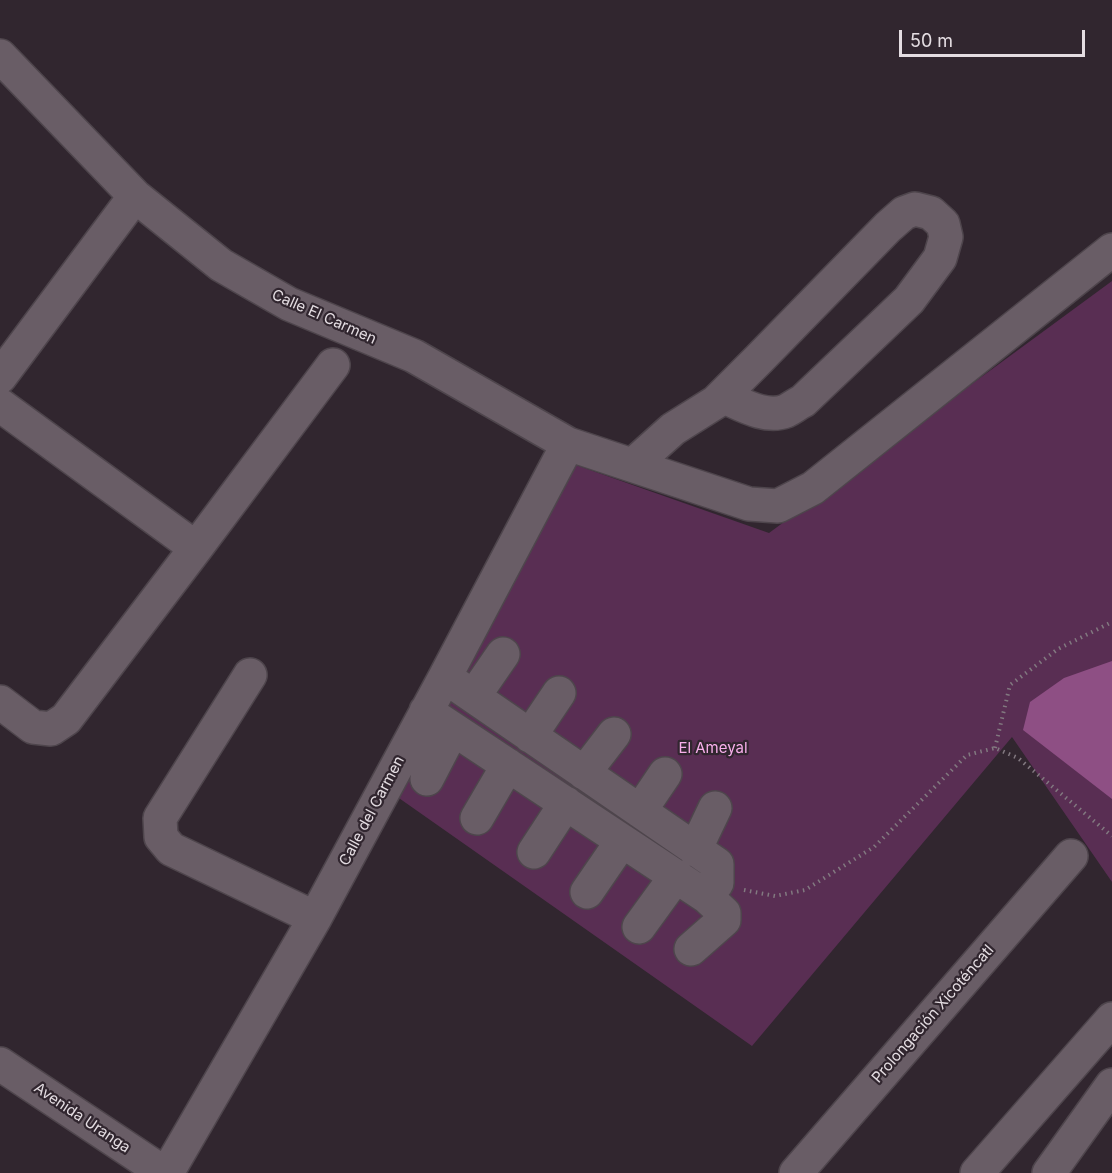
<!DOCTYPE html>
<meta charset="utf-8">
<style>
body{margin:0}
#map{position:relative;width:1112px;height:1173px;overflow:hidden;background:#31262f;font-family:Inter,sans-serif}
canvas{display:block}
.scale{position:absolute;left:899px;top:30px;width:186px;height:27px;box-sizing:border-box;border:3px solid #e4dde2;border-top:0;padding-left:8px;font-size:18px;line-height:21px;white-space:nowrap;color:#e4dde2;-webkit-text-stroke:4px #31262f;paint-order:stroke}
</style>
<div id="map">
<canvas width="1112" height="1173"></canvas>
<div class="scale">50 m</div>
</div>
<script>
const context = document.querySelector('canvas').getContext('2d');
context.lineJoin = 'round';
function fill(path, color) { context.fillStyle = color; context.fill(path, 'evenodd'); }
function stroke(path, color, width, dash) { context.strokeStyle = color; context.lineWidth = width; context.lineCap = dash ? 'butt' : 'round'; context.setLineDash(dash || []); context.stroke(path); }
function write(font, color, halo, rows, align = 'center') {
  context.font = font + ' Inter,sans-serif'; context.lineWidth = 4.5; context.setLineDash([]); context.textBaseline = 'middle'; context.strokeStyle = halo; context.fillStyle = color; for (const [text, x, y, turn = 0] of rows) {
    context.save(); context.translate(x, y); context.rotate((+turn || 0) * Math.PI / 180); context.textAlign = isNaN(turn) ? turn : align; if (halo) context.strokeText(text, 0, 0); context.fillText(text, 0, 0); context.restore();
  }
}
const green = new Path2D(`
 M1112 281V882L1012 737 752 1046 396 796 573 464 769 533Z`);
const water = new Path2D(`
 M1112 661V799L1023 730 1030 702 1064 678Z`);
const path = new Path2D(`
 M995 748 1010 685 1058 649 1112 622
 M744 890 775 896 805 890 874 847 967 755 995 748 1018 758 1112 836`);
const minor = new Path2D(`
 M0 56 135 196 221 265 289 304 414 356 568 444 749 504 778 506 813 488 1112 250
 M0 377 135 196
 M0 405 196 548
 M633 465 673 429 716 402 759 359 888 227 904 213 915 209 931 213 943 224 946 237 940 258 909 300 803 401C797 404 792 408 786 411 765 419 741 404 722 396
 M250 675 160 818 161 837 171 849 315 918
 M474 696 503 654
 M0 702 33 727 51 729 66 719 196 548 333 365
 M426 711 707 897 717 883V864L445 677
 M530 736 559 693
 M584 773 614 734
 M427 779 453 729
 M640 811 665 774
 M477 818 508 765
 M695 850 715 808
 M534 852 566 803
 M587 892 622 841
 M639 927 676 876
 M691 949 724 920V913L707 897
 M0 1064 164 1173
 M167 1173 315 918 445 677 568 444
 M796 1173 1071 856
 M977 1173 1112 1019
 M1049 1173 1112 1085`);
const streetNames = [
 ["Calle El Carmen",324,317,24],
 ["Calle del Carmen",372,811,-62],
 ["Prolongación Xicoténcatl",933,1014,-49],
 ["Avenida Uranga",82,1118,34]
];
const parkNames = [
 ["El Ameyal",713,748]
];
fill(green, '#592e53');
fill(water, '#8e4f84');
stroke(minor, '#4e454c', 36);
stroke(path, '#827980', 4, [1.5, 4.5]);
stroke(minor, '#695d66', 33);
write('15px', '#e4dde2', '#31262f', streetNames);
write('15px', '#f8afeb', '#31262f', parkNames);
</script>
